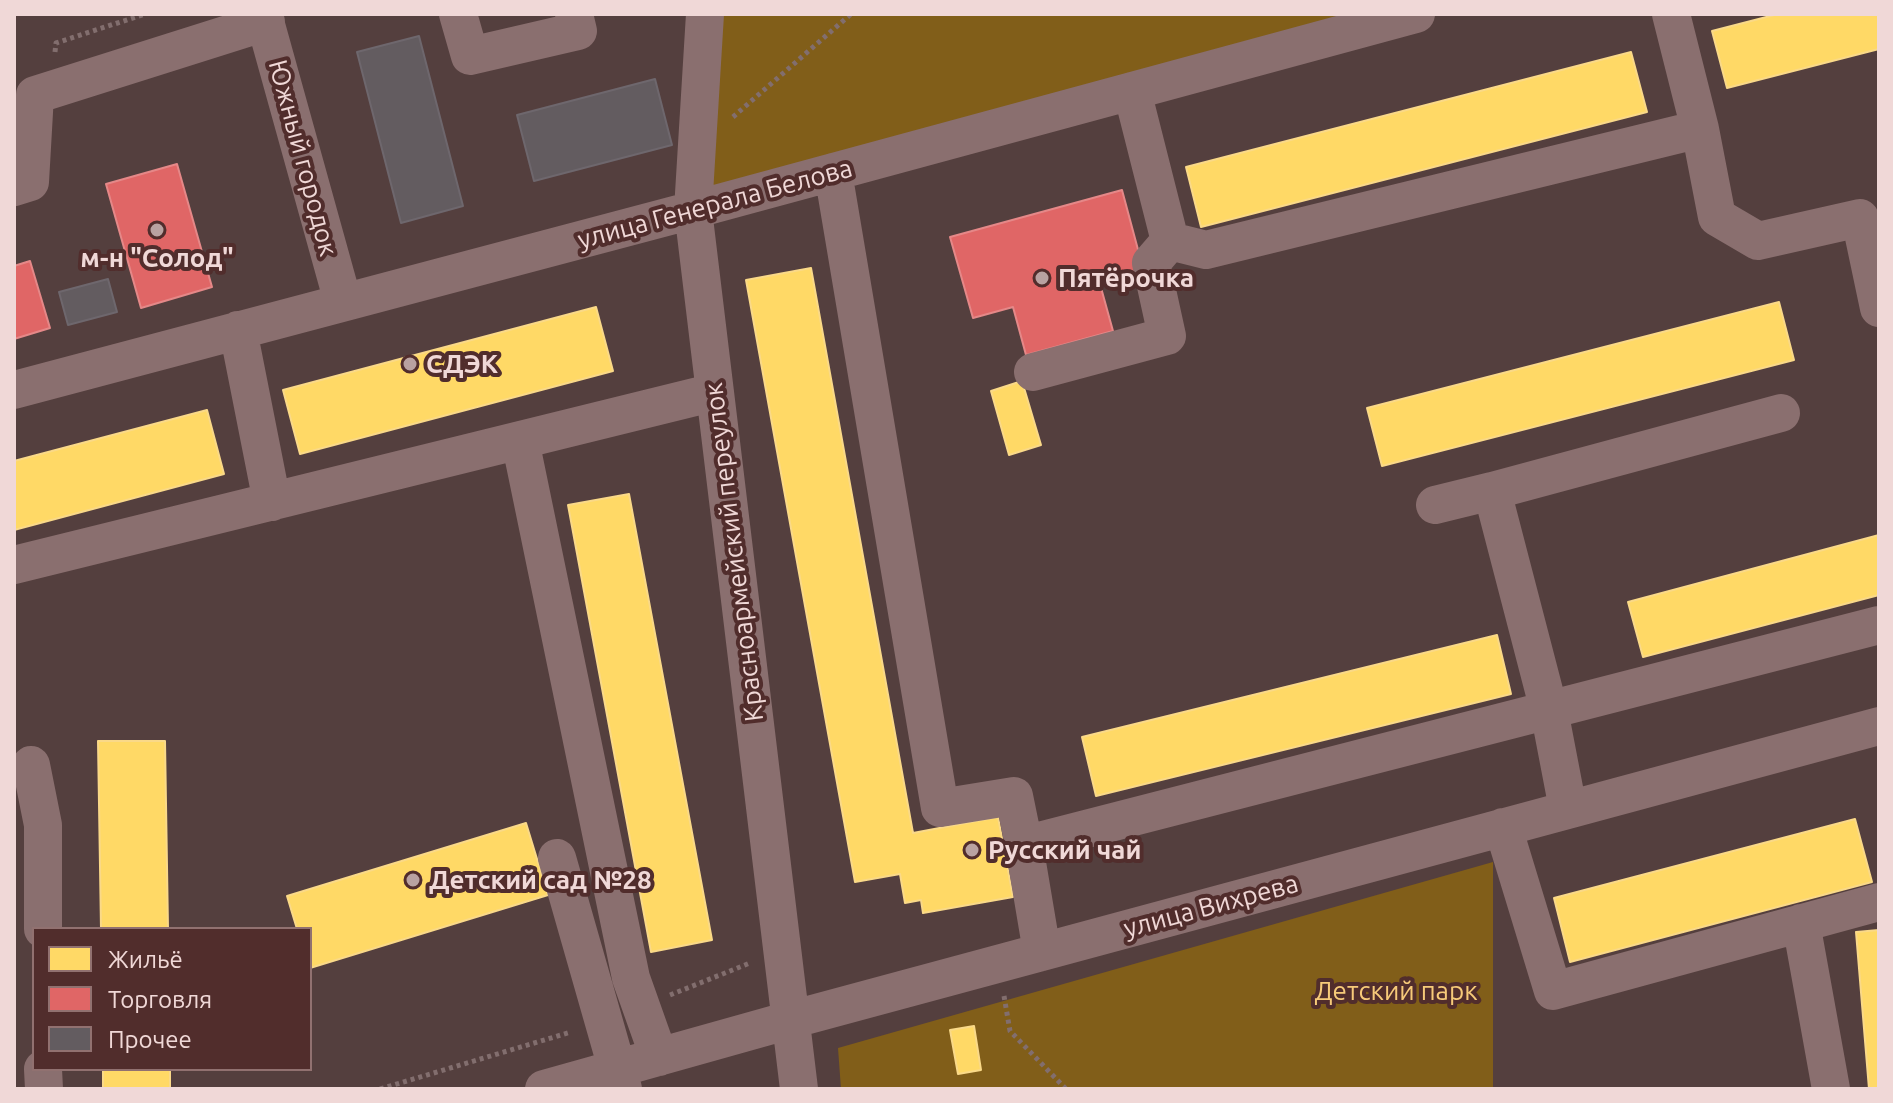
<!DOCTYPE html>
<meta charset="utf-8">
<style>
body{margin:0}
#map{position:relative;width:1893px;height:1103px;overflow:hidden;background:#543f3e;font-family:Ubuntu,sans-serif}
canvas{display:block}
.frame{position:absolute;inset:0;border:16px solid #f0d8d7;pointer-events:none}
.legend{position:absolute;left:32px;top:927px;width:280px;height:144px;box-sizing:border-box;background:#512d2c;border:2px solid #917170;margin:0;padding:10px 14px;list-style:none;font-size:24px;color:#f0d8d7}
.legend li{display:flex;align-items:center;gap:16px;height:40px}
.legend b{width:40px;border:2px solid #917170}
</style>
<div id="map">
<canvas width="1893" height="1103"></canvas>
<div class="frame"></div>
<ul class="legend">
<li><b style="height:22px;background:#ffd966"></b>Жильё</li>
<li><b style="height:22px;background:#e06666"></b>Торговля</li>
<li><b style="height:22px;background:#635c60"></b>Прочее</li>
</ul>
</div>
<script>
const context = document.querySelector('canvas').getContext('2d');
context.lineJoin = 'round';
function fill(path, color) { context.fillStyle = color; context.fill(path, 'evenodd'); }
function stroke(path, color, width, dash) { context.strokeStyle = color; context.lineWidth = width; context.lineCap = dash ? 'butt' : 'round'; context.setLineDash(dash || []); context.stroke(path); }
function write(font, color, halo, rows, align = 'center') {
  context.font = font + ' Ubuntu,sans-serif'; context.lineWidth = 8; context.setLineDash([]); context.textBaseline = 'middle'; context.strokeStyle = halo; context.fillStyle = color; for (const [text, x, y, turn = 0] of rows) {
    context.save(); context.translate(x, y); context.rotate((+turn || 0) * Math.PI / 180); context.textAlign = isNaN(turn) ? turn : align; if (halo) context.strokeText(text, 0, 0); context.fillText(text, 0, 0); context.restore();
  }
}
const green = new Path2D(`
 M716 14H1384L702 190Z
 M1493 862V1089H841L838 1048Z`);
const homes = new Path2D(`
 M1778 14H1879V49L1727 88 1712 31Z
 M1631 52 1647 112 1201 227 1186 167Z
 M811 268 913 833 998 817 1013 897 923 913 921 900 905 903 900 874 855 882 746 280Z
 M1779 302 1794 360 1382 466 1367 408Z
 M596 307 613 371 300 454 283 390Z
 M1022 381 1041 445 1009 455 991 391Z
 M207 410 224 474 14 530V461Z
 M629 494 712 940 651 952 568 505Z
 M1879 535V595L1643 657 1628 602Z
 M1497 635 1511 694 1096 796 1082 737Z
 M98 741H165L168 929H101Z
 M1855 819 1872 882 1570 962 1554 898Z
 M526 823 548 895 310 968V929H297L287 896Z
 M1879 930V1089H1869L1856 932Z
 M974 1026 981 1070 958 1074 950 1030Z
 M103 1069H170V1089H103Z`);
const shops = new Path2D(`
 M177 164 212 287 141 308 106 184Z
 M1122 190 1144 272 1100 284 1113 331 1026 355 1013 307 973 318 950 237Z
 M30 261 50 328 14 339V266Z`);
const building = new Path2D(`
 M419 36 463 206 401 223 357 52Z
 M655 79 672 145 534 181 517 115Z
 M108 279 117 312 68 325 59 292Z`);
const path = new Path2D(`
 M55 52 56 43 145 14
 M733 117 851 14
 M670 995 750 963
 M1004 996 1010 1031 1066 1089
 M380 1089 571 1032`);
const minor = new Path2D(`
 M263 14 343 302
 M458 14 470 56 578 31 574 14
 M705 14 693 210 799 1089
 M1132 91 1170 241 1206 250 1700 129 1671 14
 M1700 129 1717 217 1758 241 1860 218 1879 308
 M833 172 940 808 1014 796 1024 845
 M14 187 30 182 35 95 266 22
 M238 330 272 502
 M1033 372 1167 336 1151 263 1170 241
 M14 390 693 210 1416 14
 M520 440 631 978 659 1057
 M1435 505 1492 491
 M14 565 715 392
 M31 765 43 825V929
 M1568 809 1549 710 1492 491 1781 413
 M1503 827 1553 991 1879 902
 M557 858 623 1089
 M1801 923 1831 1089
 M1042 952 1024 845 1879 625
 M43 1069 44 1089
 M544 1089 790 1020 1879 726`);
const markers = [
 [157,230,8,"#b9a2a1"],
 [1042,278,8,"#b9a2a1"],
 [410,364,8,"#b9a2a1"],
 [972,850,8,"#b9a2a1"],
 [413,880,8,"#b9a2a1"]
];
const streetNames = [
 ["Южный городок",303,158,75],
 ["улица Генерала Белова",715,204,-15],
 ["Красноармейский переулок",734,552,-97],
 ["улица Вихрева",1211,906,-15]
];
const poiNames = [
 ["м-н \"Солод\"",157,258,"center"],
 ["Пятёрочка",1058,278],
 ["СДЭК",426,364],
 ["Русский чай",988,850],
 ["Детский сад №28",429,880]
];
const parkNames = [
 ["Детский парк",1396,991]
];
fill(green, '#815e19');
fill(homes, '#ffd966');
stroke(homes, '#fad988', 2);
fill(shops, '#e06666');
stroke(shops, '#e58888', 2);
fill(building, '#635c60');
stroke(building, '#6e676d', 2);
stroke(path, '#826e6e', 5, [4, 4]);
stroke(minor, '#8a6f6f', 38);
for (const [x, y, r, color] of markers) { const dot = new Path2D(); dot.arc(x, y, r, 0, 2 * Math.PI); context.fillStyle = color; context.fill(dot); stroke(dot, '#512d2c', 3); }
write('26px', '#f0d8d7', '#512d2c', streetNames);
write('bold 26px', '#f0d8d7', '#512d2c', poiNames, 'left');
write('26px', '#f7ca79', '#512d2c', parkNames);
</script>
